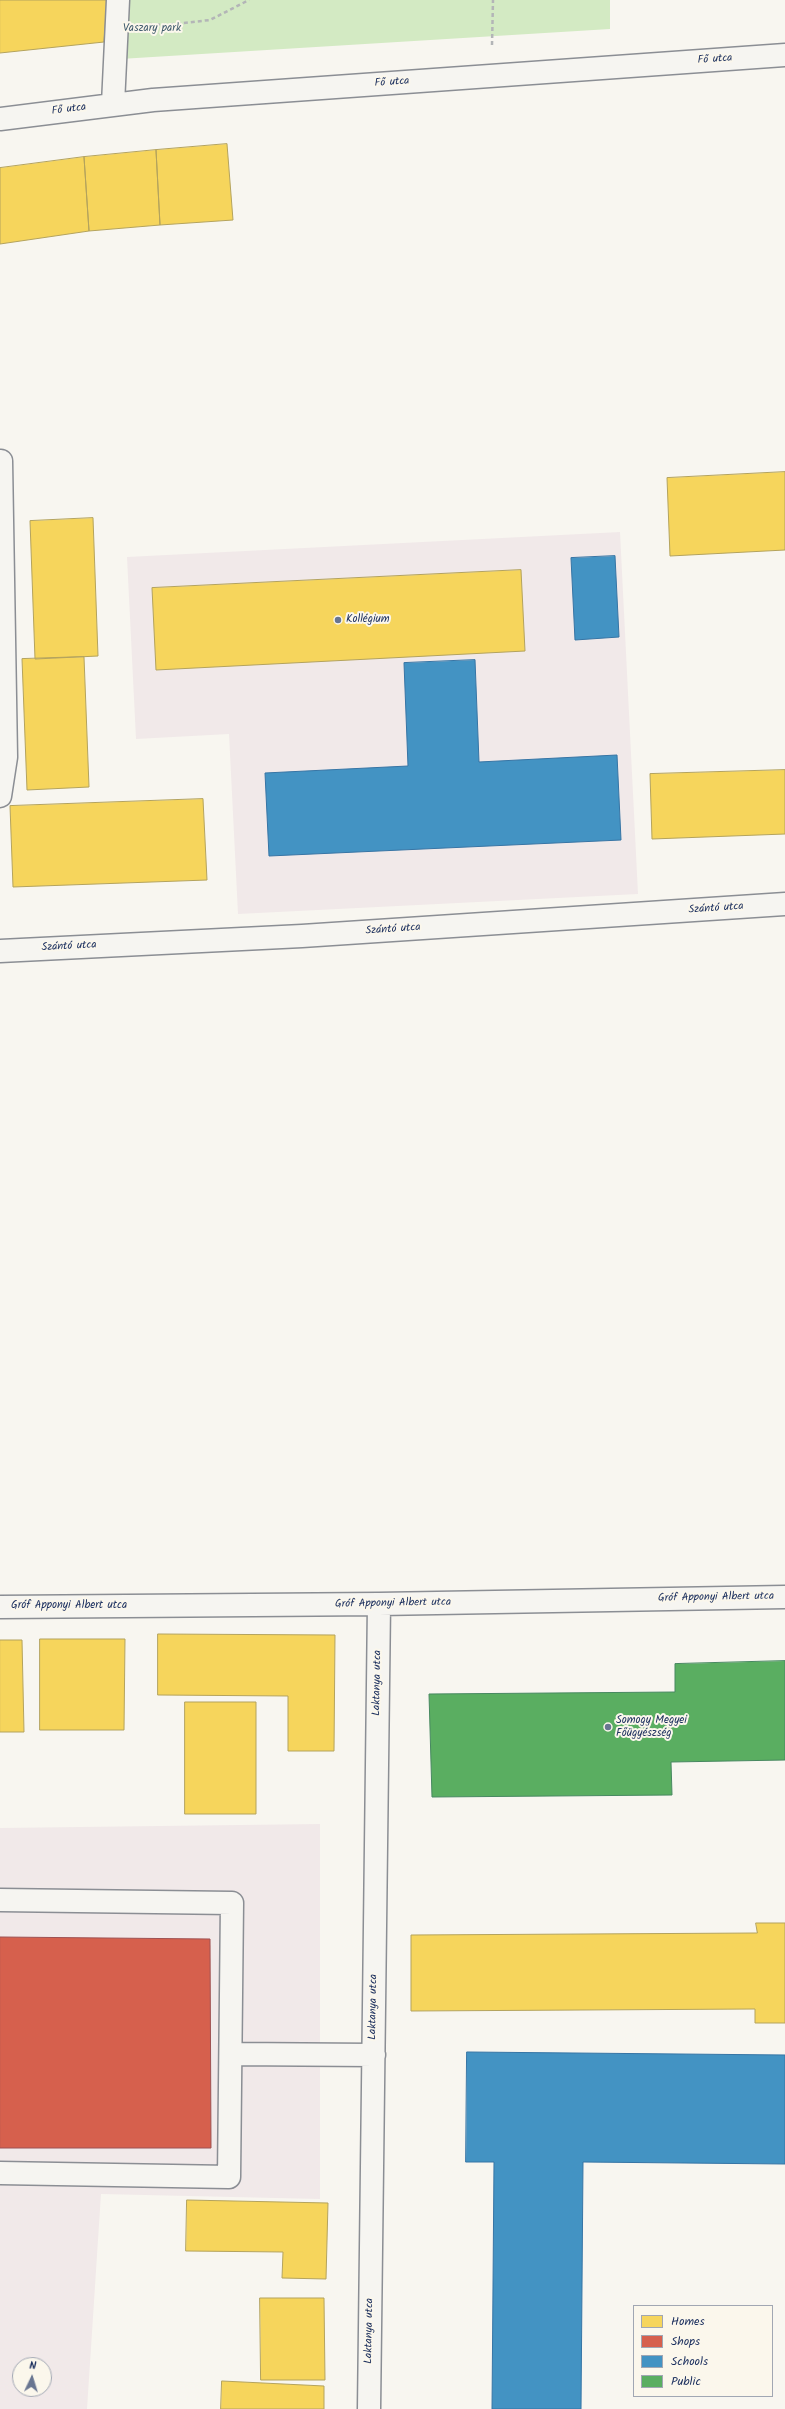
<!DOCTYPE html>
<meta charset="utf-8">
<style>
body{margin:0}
#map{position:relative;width:785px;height:2409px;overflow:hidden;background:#f8f6f0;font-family:Kalam,sans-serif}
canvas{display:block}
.legend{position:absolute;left:633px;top:2305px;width:140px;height:92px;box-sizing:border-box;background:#fbf7ec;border:1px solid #a1a7b3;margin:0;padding:5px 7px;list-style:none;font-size:12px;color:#1b2f5e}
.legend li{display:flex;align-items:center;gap:8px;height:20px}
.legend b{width:20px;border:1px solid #a1a7b3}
.north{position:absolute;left:12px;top:2357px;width:40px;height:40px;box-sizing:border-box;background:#fbf7ec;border:1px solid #a1a7b3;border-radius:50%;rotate:4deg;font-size:11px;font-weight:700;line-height:16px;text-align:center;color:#1b2f5e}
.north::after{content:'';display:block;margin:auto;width:14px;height:18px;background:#687591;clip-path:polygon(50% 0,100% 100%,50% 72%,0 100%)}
</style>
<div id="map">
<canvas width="785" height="2409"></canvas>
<ul class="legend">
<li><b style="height:11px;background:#f6d55c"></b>Homes</li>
<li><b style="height:11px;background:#d6604d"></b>Shops</li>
<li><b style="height:11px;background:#4393c3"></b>Schools</li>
<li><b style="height:11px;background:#5aae61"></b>Public</li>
</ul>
<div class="north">N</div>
</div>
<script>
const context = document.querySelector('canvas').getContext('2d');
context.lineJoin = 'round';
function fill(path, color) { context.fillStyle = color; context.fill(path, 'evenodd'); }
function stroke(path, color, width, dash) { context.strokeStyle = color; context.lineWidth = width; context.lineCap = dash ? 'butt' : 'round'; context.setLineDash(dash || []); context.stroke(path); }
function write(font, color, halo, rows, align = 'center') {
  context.font = font + ' Kalam,sans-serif'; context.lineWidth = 4; context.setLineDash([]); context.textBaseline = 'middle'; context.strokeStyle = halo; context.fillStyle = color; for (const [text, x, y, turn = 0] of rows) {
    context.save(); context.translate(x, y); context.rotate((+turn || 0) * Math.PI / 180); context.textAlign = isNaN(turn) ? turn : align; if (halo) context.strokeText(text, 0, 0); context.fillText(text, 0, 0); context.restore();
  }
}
const built = new Path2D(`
 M620 532 638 894 238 914 229 734 136 739 127 557Z
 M320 1824V2199L101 2194 87 2409H0V1828ZM20 2365H44V2389H20Z`);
const green = new Path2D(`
 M124 0H610V29L120 59Z`);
const homes = new Path2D(`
 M0 0H107L104 42 0 53Z
 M227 144 233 220 160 225 156 150Z
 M156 150 160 225 89 231 84 157Z
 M84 157 89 231 0 244V168Z
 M785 472V550L670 556 667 478Z
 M93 518 98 656 35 659 30 521Z
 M521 570 525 651 156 670 152 588Z
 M84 657 89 787 27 790 22 659Z
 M785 770V834L652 839 650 774Z
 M203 799 207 880 13 887 10 806Z
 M158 1634 335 1635 334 1751H288V1696L158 1695Z
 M40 1639H125L124 1730H40Z
 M0 1640H22L24 1732H0Z
 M185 1702H256V1814H185Z
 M756 1923H785V2023H755V2009L411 2011V1935L757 1933Z
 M187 2200 328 2203 326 2279 282 2278 283 2252 186 2251Z
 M260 2298H324L325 2380H261Z
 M222 2381 324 2386V2409H221Z`);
const shops = new Path2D(`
 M0 1937 210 1939 211 2148H0Z`);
const schools = new Path2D(`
 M615 556 619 637 575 640 571 558Z
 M475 660 479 762 617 755 621 840 269 856 265 773 408 766 404 663Z
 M467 2052 785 2055V2164L583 2162 581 2409H492L494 2162H466Z`);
const public = new Path2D(`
 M785 1661V1760L671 1762 672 1795 432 1797 429 1694 675 1692V1664Z`);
const path = new Path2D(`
 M149 24 166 25 210 20 249 0
 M492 45 493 0`);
const minor = new Path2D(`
 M113 104 118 0
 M0 119 153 100 785 55
 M0 796 6 757 1 461
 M0 951 302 936 785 904
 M0 1607 379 1604 785 1597
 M0 1900 232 1903 229 2177 0 2173
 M231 2054 374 2055
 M369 2409 379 1604`);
const markers = [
 [338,620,4,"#687591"],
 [608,1727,4,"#687591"]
];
const parkNames = [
 ["Vaszary park",152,29]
];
const streetNames = [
 ["Fő utca",715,60,-4],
 ["Fő utca",392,83,-4],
 ["Fő utca",69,110,-7],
 ["Szántó utca",716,909,-4],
 ["Szántó utca",393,930,-4],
 ["Szántó utca",69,947,-3],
 ["Gróf Apponyi Albert utca",716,1598,-1],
 ["Gróf Apponyi Albert utca",393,1604,-1],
 ["Gróf Apponyi Albert utca",69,1606],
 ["Laktanya utca",378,1683,-89],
 ["Laktanya utca",374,2007,-89],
 ["Laktanya utca",370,2331,-89]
];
const poiNames = [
 ["Kollégium",346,620],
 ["Somogy Megyei",616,1721],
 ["Főügyészség",616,1734]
];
fill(built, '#f1e9e9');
fill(green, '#d3eac3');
fill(homes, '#f6d55c');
stroke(homes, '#b4a35d', 1);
fill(shops, '#d6604d');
stroke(shops, '#9e5152', 1);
fill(schools, '#4393c3');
stroke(schools, '#3775a5', 1);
fill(public, '#5aae61');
stroke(public, '#478860', 1);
stroke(minor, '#8b8e94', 25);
stroke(path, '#b3b5b7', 2.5, [4, 3]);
stroke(minor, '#f6f5f1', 22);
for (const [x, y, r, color] of markers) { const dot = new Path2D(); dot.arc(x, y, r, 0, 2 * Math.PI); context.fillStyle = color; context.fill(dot); stroke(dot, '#fbf7ec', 1.5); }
write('11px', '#415c6e', '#fbf7ec', parkNames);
write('11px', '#1b2f5e', '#fbf7ec', streetNames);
write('11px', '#1b2f5e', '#fbf7ec', poiNames, 'left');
</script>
